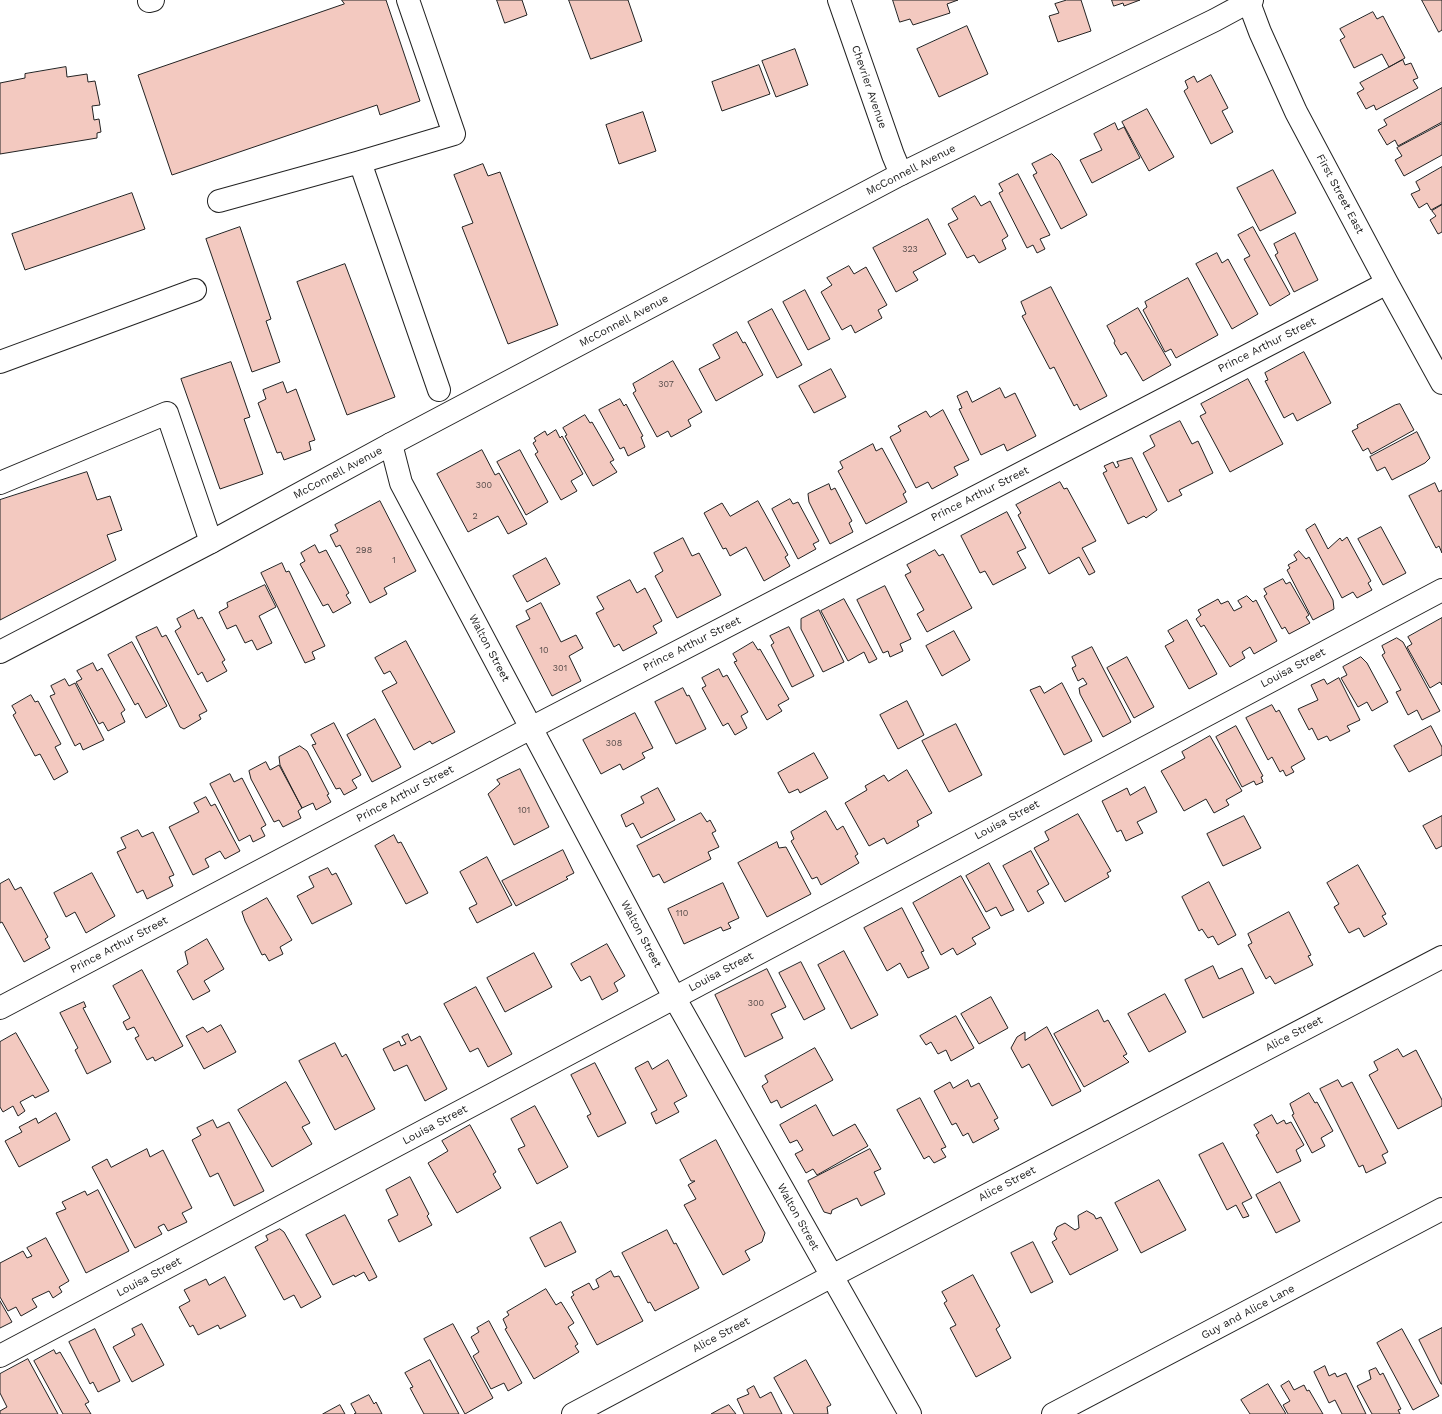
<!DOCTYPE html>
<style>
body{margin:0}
canvas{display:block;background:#fff}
</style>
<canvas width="1442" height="1414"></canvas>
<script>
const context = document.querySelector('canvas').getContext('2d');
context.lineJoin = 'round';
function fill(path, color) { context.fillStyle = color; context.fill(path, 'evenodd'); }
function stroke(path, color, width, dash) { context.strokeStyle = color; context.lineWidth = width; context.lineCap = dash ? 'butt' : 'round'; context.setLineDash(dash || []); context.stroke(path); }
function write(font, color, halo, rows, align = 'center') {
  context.font = font + ' "Work Sans",sans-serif'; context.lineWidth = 3; context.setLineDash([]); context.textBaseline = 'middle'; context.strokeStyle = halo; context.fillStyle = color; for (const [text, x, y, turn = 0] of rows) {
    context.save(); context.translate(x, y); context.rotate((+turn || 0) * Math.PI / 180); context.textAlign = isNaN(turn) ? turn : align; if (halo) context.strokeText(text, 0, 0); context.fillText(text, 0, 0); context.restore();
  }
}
const building = new Path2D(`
 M342 0H386L420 101 380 115 377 105 172 175 138 75 344 4Z
 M497 0H522L527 15 505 23Z
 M569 0H628L642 41 591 59Z
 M893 0H958L947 4 950 13 913 25 910 19 900 22Z
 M1067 0H1081L1091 31 1058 42 1049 16 1059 13 1055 4Z
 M1112 0H1140L1124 6 1123 3 1114 6Z
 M1422 0H1442V30L1439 32Z
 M1373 12 1377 19 1383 16 1405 58 1389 67 1382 54 1354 68 1340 40 1345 37 1340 29Z
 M967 26 988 74 939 97 917 49Z
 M795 49 808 85 776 97 762 61Z
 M1403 60 1405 65 1411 63 1418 78 1413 80 1418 88 1376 110 1374 105 1366 109 1357 93 1364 89 1360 83Z
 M759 65 770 94 722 111 712 82Z
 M66 67 67 77 87 74 88 82 95 81 100 105 92 106 94 120 99 119 101 132 97 133V138L0 154V83L25 78V74Z
 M1211 75 1228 108 1222 111 1233 132 1211 144 1184 91 1188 88 1185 81 1194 76 1197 82Z
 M1442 88V122L1398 146 1395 140 1387 145 1378 130 1387 125 1384 120Z
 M1147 109 1174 157 1149 171 1122 122Z
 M643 112 656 151 619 164 606 125Z
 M1115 123 1118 130 1124 127 1140 158 1092 183 1080 160 1102 150 1094 134Z
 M1442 124V155L1404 176 1395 160 1402 156 1397 148Z
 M1052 154 1059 161 1087 215 1061 229 1033 175 1037 173 1032 164Z
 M483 164 488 176 500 172 558 325 508 344 462 227 473 223 454 175Z
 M1442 167V204L1431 210 1427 203 1419 208 1411 194 1420 190 1416 182Z
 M1273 170 1296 213 1260 231 1237 188Z
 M1018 174 1050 235 1040 239 1045 249 1037 253 1033 245 1027 248 999 193 1003 191 999 184Z
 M132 193 145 229 25 270 12 234Z
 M975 196 981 206 990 201 1008 236 1002 240 1006 249 979 263 974 255 967 258 948 224 958 219 952 209Z
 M1442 205V232L1438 234 1430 220 1436 216 1432 211Z
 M928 219 946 254 913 272 918 280 896 292 873 248Z
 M240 227 271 319 266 321 280 362 252 372 206 239Z
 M1253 227 1290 294 1270 306 1244 259 1250 256 1238 235Z
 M1295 233 1318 280 1294 292 1275 255 1278 253 1274 244Z
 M1217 253 1222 263 1228 259 1258 314 1232 329 1196 264Z
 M345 264 395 397 347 415 297 282Z
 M849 266 854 274 866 267 887 305 878 310 882 318 855 333 851 325 842 330 821 292 832 285 827 278Z
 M1188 278 1218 335 1176 358 1171 349 1165 352 1143 310 1147 307 1145 302Z
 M1051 287 1107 396 1080 410 1077 404 1074 406 1054 367 1050 369 1022 316 1026 314 1021 302Z
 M805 290 830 339 808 350 783 302Z
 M1138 308 1171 365 1143 381 1126 352 1121 355 1114 343 1115 341 1107 326Z
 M772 309 802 365 777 378 748 322Z
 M737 332 743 343 745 342 763 375 716 401 699 369 720 358 713 345Z
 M1304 352 1331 403 1297 421 1293 413 1284 418 1265 381 1268 380 1265 373Z
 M673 361 702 412 688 420 691 426 671 437 668 431 657 437 633 393 636 391 633 384Z
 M231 362 250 417 244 419 263 474 220 489 181 379Z
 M831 369 846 397 814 413 799 386Z
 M1248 379 1283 444 1230 472 1200 416 1206 413 1201 404Z
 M283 382 287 393 296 389 315 440 309 442 311 450 284 460 281 452 277 453 258 403 266 399 263 390Z
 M1000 388 1005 398 1015 393 1036 436 1007 451 1004 444 981 455 959 409 962 408 957 396 967 391 972 402Z
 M620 399 624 406 626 404 643 436 641 437 645 447 628 456 624 447 620 449 599 410Z
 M1400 404 1414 430 1371 454 1368 448 1363 451 1352 431 1358 428 1357 425 1395 405Z
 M943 410 969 460 954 467 958 475 932 489 928 482 916 488 890 437 901 431 898 426 926 411 930 417Z
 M585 415 590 423 592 422 614 460 610 462 617 472 593 486 565 436 567 435 563 428Z
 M1180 421 1192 444 1198 441 1213 473 1179 490 1182 495 1168 502 1143 453 1155 446 1150 436Z
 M556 430 560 438 562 436 583 474 571 481 577 491 561 500 535 454 538 452 533 443 536 441 534 438 545 431 547 435Z
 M1417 432 1430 458 1425 463 1392 480 1385 467 1377 471 1370 457Z
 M873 444 876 451 882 448 906 492 903 494 907 502 866 524 838 471 843 468 840 462Z
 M482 450 495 475 499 473 527 524 508 534 498 516 468 532 437 474Z
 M520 450 548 502 526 515 497 462Z
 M1132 458 1157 510 1146 518 1144 516 1128 524 1103 473 1107 471 1104 466 1113 462 1116 468 1119 466 1117 462Z
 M87 472 97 500 110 496 122 530 107 535 116 560 0 620V500Z
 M1060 482 1064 489 1067 488 1096 541 1082 548 1095 572 1089 575 1079 557 1049 574 1018 515 1021 513 1016 505Z
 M1435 483 1439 492 1442 490V553L1439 546 1436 548 1409 496Z
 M829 484 831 490 835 488 852 521 849 523 853 532 830 544 809 502 808 494Z
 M790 499 793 504 798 502 819 541 813 544 816 549 798 559 772 509Z
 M380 501 416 571 384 588 387 594 370 603 340 545 336 547 330 535 338 531 335 525Z
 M758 501 788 555 785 557 790 566 764 581 746 547 730 556 726 548 723 549 704 513 722 503 730 516Z
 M1007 512 1026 548 1017 552 1026 568 993 585 985 571 980 573 961 536Z
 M1315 524 1328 549 1340 538 1342 541 1347 537 1371 581 1368 583 1372 590 1357 598 1353 592 1342 598 1306 530Z
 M1381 527 1406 573 1383 585 1358 539Z
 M683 538 692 556 699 553 721 595 677 618 655 576 663 571 654 553Z
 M315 545 319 553 326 550 349 593 346 595 351 603 333 613 328 604 323 606 300 564 305 561 301 553Z
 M935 550 939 556 943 554 972 608 927 632 917 614 924 610 905 575 911 572 907 565Z
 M1299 551 1306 559 1309 557 1333 600 1334 609 1313 620 1287 570 1290 568 1288 565 1297 560 1294 555Z
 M546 558 560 584 527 602 513 576Z
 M282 563 286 572 289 571 325 646 312 652 315 659 305 663 261 573Z
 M1283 579 1286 584 1290 582 1309 615 1306 617 1310 623 1289 634 1285 627 1282 629 1264 596 1267 594 1264 589Z
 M630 580 637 593 645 588 662 621 653 626 657 633 623 651 619 644 614 647 596 613 604 609 597 597Z
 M265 585 276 607 259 616 272 643 257 650 252 640 245 643 236 625 227 629 219 612 228 607 227 603Z
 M885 586 911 639 900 644 903 651 890 657 888 651 883 653 857 600Z
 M1247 596 1253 602 1256 600 1277 641 1254 654 1250 647 1242 652 1245 658 1230 667 1204 625 1201 627 1196 619 1201 615 1198 610 1218 599 1221 604 1228 601 1234 611 1242 607 1238 601Z
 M844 599 877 659 869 663 864 652 848 661 821 611Z
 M541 603 561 642 576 635 583 648 569 656 581 681 552 696 516 626 530 619 526 611Z
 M194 610 198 619 202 617 225 660 222 662 227 671 207 682 202 672 198 675 175 631 181 627 177 619Z
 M819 610 844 662 823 672 801 629V619Z
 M1442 618V685L1440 682 1430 688 1407 647 1412 644 1408 637Z
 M1187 620 1217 674 1189 689 1165 646 1174 641 1168 631Z
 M157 627 162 637 166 635 207 711 199 715 201 719 184 729 180 727 136 637Z
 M789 627 814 676 792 687 771 645 774 643 770 636Z
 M954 631 970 660 942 676 926 646Z
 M1397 638 1403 642 1440 711 1422 720 1417 710 1408 715 1396 692 1401 690 1382 655 1385 653 1382 646Z
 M406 641 455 732 432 744 430 741 414 750 382 691 397 683 390 671 384 674 375 658Z
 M132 642 167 706 146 718 138 703 135 705 108 655Z
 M753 642 758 650 760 649 789 699 778 705 782 711 767 720 734 662 737 661 733 654Z
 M1092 647 1131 722 1103 737 1080 694 1079 688 1087 684 1083 678 1078 681 1072 668 1076 666 1072 657Z
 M1127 657 1154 707 1134 718 1107 668Z
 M1361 657 1367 663 1388 702 1372 711 1367 702 1358 707 1341 678 1347 675 1343 667Z
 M93 663 97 671 102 668 125 710 121 713 125 722 108 731 103 722 99 724 76 682 82 679 77 671Z
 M719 669 723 677 727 675 748 712 741 716 747 728 735 735 728 723 723 726 702 688 706 686 702 678Z
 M1339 678 1360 720 1347 726 1350 731 1330 741 1327 736 1318 740 1312 728 1309 730 1298 709 1318 700 1311 685 1324 679 1327 684Z
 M65 679 69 686 75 683 104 740 83 750 80 743 75 746 50 696 55 694 51 686Z
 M1062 683 1092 741 1064 755 1030 690 1040 686 1044 693Z
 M683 688 687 696 689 695 706 729 676 744 655 702Z
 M31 695 35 702 38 701 61 744 55 747 68 772 54 780 40 754 35 756 13 715 16 713 12 706Z
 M907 701 924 735 898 749 880 715Z
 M1272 705 1276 712 1279 710 1305 759 1291 767 1294 772 1286 776 1283 770 1280 772 1272 757 1268 760 1246 718Z
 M635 713 653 748 642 753 645 758 623 770 620 764 601 774 583 740Z
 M375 719 401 767 372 782 347 735Z
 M334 723 361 775 352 780 357 788 344 795 340 788 336 789 312 745 316 744 311 735Z
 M956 724 982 775 949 792 922 741Z
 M1236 726 1263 776 1261 777 1263 782 1256 785 1254 781 1242 787 1216 737Z
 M1431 726 1442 747V755L1409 772 1394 746Z
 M1210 736 1242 791 1226 800 1229 805 1214 813 1206 799 1184 811 1161 771 1185 758 1182 752Z
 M300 746 307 751 329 794 327 795 331 802 316 810 313 803 302 808 280 765 279 757Z
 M814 753 828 778 800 793 798 789 789 793 778 773Z
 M266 762 270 770 279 765 302 808 298 811 301 818 283 827 279 820 274 822 251 779 249 771Z
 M520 769 549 827 514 845 488 794 500 784 497 780Z
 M907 770 932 813 917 821 919 826 887 844 884 838 869 846 845 803 867 790 865 786 884 775 888 781Z
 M230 774 234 782 242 778 266 825 261 828 265 836 253 842 250 835 239 841 210 784Z
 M1145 787 1157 812 1137 822 1143 833 1126 841 1121 830 1117 832 1102 801 1127 788 1130 795Z
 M658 788 675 820 641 838 633 823 626 827 621 815 644 803 641 797Z
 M206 797 211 806 215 804 240 851 225 859 220 851 205 859 209 867 193 875 169 827 199 812 194 803Z
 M826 811 837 830 843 826 858 854 855 856 859 863 821 885 817 877 812 879 791 841 794 839 791 832Z
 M701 813 707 822 710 820 716 831 712 833 719 847 708 852 711 859 664 883 659 874 653 877 637 846Z
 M1078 814 1111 871 1107 873 1109 877 1065 902 1034 848 1049 840 1045 832Z
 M1244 816 1261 848 1223 866 1207 834Z
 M1442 816V846L1436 849 1423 826Z
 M138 830 142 837 153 832 174 875 169 877 173 886 147 899 143 890 137 893 117 852 126 848 121 838Z
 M394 835 398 843 401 842 428 893 406 904 375 846Z
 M777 842 779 848 786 847 811 894 767 917 738 863Z
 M563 850 574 873 566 877 568 879 516 906 502 881Z
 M1031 851 1049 884 1037 891 1044 903 1028 912 1003 866Z
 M487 857 512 905 477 923 469 908 477 904 460 872Z
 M989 863 1014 910 1001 916 996 907 986 912 966 876Z
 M1358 865 1386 914 1382 916 1387 924 1364 937 1359 928 1349 933 1334 907 1339 904 1327 883Z
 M328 868 332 875 336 873 352 904 312 924 297 896 314 887 309 877Z
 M92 873 115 916 86 933 75 912 66 917 54 893Z
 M961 876 990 928 972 938 976 944 957 955 953 948 941 955 913 903Z
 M9 879 15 890 21 887 48 937 45 939 50 948 24 962 2 922 0 923V884Z
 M1209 882 1236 935 1218 945 1213 936 1208 938 1202 929 1199 931 1182 897Z
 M723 883 739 918 728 923 731 928 723 931 721 927 684 944 668 909Z
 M267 898 292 940 280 947 283 954 269 961 265 954 262 955 245 921 242 912Z
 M902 908 924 951 921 952 929 968 908 978 900 963 887 971 864 928Z
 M1289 912 1311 955 1308 956 1313 965 1275 984 1270 976 1266 979 1248 945 1252 943 1248 934Z
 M207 939 224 969 204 981 210 991 193 1000 177 971 188 964 185 952Z
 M607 944 625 976 614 983 618 991 602 1000 590 976 581 981 571 964Z
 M844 951 878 1015 851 1029 818 965Z
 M534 953 552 987 505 1012 487 978Z
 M801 962 825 1009 804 1020 779 973Z
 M1213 966 1219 979 1242 968 1254 993 1203 1018 1185 980Z
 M767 969 786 1007 771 1014 783 1038 745 1057 715 995Z
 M142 970 183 1046 155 1061 153 1057 147 1060 135 1038 139 1036 134 1027 127 1030 123 1022 130 1018 113 986Z
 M476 987 512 1054 488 1067 478 1048 470 1052 444 1004Z
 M1165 994 1186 1032 1149 1052 1128 1014Z
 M991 997 1008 1028 979 1044 961 1014Z
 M84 1002 86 1007 83 1008 111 1062 87 1074 75 1050 78 1048 60 1013Z
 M1098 1010 1104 1022 1108 1020 1127 1054 1123 1056 1129 1062 1084 1087 1054 1034Z
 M956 1016 974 1048 951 1061 946 1050 938 1054 931 1042 926 1045 920 1036Z
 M221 1025 236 1052 204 1069 186 1036 203 1027 207 1032Z
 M1047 1027 1081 1091 1052 1106 1029 1064 1022 1068 1011 1048 1017 1037 1025 1032V1040Z
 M16 1033 49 1091 35 1098 33 1095 20 1102 25 1111 18 1116 13 1106 3 1112 0 1107V1042Z
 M408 1034 411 1041 420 1036 447 1089 425 1101 407 1065 394 1071 383 1049 399 1041 401 1046 406 1044 402 1037Z
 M335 1043 342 1057 346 1054 375 1109 335 1130 299 1061Z
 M815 1048 833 1080 781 1108 777 1100 771 1103 762 1086 768 1082 765 1076Z
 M1398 1049 1403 1057 1416 1050 1442 1100V1106L1398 1129 1369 1075 1378 1070 1374 1062Z
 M668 1060 687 1096 674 1103 679 1112 656 1124 651 1113 657 1110 635 1068 648 1061 652 1069Z
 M595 1063 626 1123 598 1137 587 1116 591 1114 571 1075Z
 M968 1080 971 1087 979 1083 998 1118 994 1120 999 1129 973 1143 968 1133 963 1136 956 1123 952 1125 934 1091 950 1082 953 1088Z
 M1338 1080 1342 1087 1352 1082 1388 1152 1382 1155 1386 1163 1366 1173 1363 1165 1359 1167 1320 1089Z
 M286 1082 310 1123 302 1127 312 1144 272 1167 238 1110Z
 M1309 1093 1315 1103 1317 1102 1333 1131 1321 1138 1325 1146 1312 1153 1292 1115 1294 1114 1290 1104Z
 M920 1098 946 1147 941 1149 946 1157 934 1163 929 1156 924 1159 897 1110Z
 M816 1105 833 1136 855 1124 868 1146 817 1175 813 1169 806 1173 795 1154 803 1150 797 1140 790 1143 780 1125Z
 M535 1106 568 1167 537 1184 518 1149 525 1146 511 1119Z
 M56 1113 70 1140 19 1167 5 1141 22 1132 19 1127 36 1118 38 1123Z
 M1272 1115 1277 1124 1284 1120 1286 1124 1291 1122 1304 1145 1296 1150 1301 1161 1277 1173 1256 1135 1259 1133 1254 1125Z
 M213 1120 217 1128 229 1122 264 1191 234 1206 218 1173 210 1177 192 1140 201 1135 197 1128Z
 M470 1125 496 1172 493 1174 501 1188 457 1213 428 1163 448 1151 442 1141Z
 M716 1140 765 1233 762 1242 745 1251 750 1260 723 1275 684 1205 696 1199 688 1185 695 1181H691L680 1160Z
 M1223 1143 1252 1198 1242 1203 1249 1216 1243 1218 1236 1205 1227 1210 1199 1155Z
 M147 1149 150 1157 163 1150 192 1208 182 1213 187 1222 168 1231 164 1224 158 1227 162 1234 135 1248 92 1167 107 1159 111 1167Z
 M870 1149 881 1169 874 1172 885 1194 861 1206 857 1198 832 1210 831 1214 824 1212 808 1181Z
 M410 1177 429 1214 427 1216 432 1225 399 1242 388 1220 398 1215 386 1190Z
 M1159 1180 1186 1230 1141 1253 1115 1203Z
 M1280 1182 1300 1221 1276 1233 1256 1195Z
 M98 1190 129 1251 86 1273 56 1213 66 1209 62 1202 85 1191 87 1195Z
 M1087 1211 1094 1215 1096 1219 1101 1217 1118 1250 1070 1275 1052 1242 1057 1239 1054 1234 1057 1227 1065 1223 1075 1230 1079 1228 1078 1216Z
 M345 1215 377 1277 369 1281 364 1272 355 1277 354 1275 333 1285 306 1235Z
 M561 1222 576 1252 545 1267 530 1238Z
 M280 1229 284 1232 321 1297 301 1308 294 1295 284 1300 255 1247 268 1240 266 1236Z
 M667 1230 674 1244 676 1243 699 1288 655 1311 650 1302 648 1303 622 1253Z
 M46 1238 69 1281 59 1287 62 1292 53 1298 49 1291 32 1299 37 1307 21 1316 16 1307 8 1311 0 1297V1263L23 1251 27 1258 32 1256 27 1248Z
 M1033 1242 1053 1282 1031 1293 1011 1253Z
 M611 1271 614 1277 619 1276 643 1321 597 1345 571 1297 574 1295 572 1292 589 1283 593 1290 599 1287 596 1280Z
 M973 1275 1000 1326 996 1329 1011 1358 976 1377 950 1328 956 1325 944 1303 947 1301 942 1292Z
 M225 1277 246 1316 220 1329 218 1325 198 1335 193 1325 190 1327 179 1307 190 1301 184 1290 206 1279 209 1285Z
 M546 1289 556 1305 561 1302 574 1323 568 1327 578 1344 575 1346 579 1352 534 1379 505 1329 507 1328 503 1319 509 1315 507 1312Z
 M0 1301 12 1322 0 1328Z
 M489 1321 522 1383 508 1391 504 1383 491 1389 473 1356 479 1352 471 1337 479 1332 477 1328Z
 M142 1324 164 1365 132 1382 113 1347 135 1335 132 1329Z
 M453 1324 493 1398 465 1414 424 1339Z
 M1442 1328V1384H1441L1419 1340Z
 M95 1329 120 1381 98 1392 93 1382 90 1384 69 1342Z
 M1402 1329 1439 1396 1413 1410 1377 1343Z
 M54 1350 56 1354 60 1352 89 1402 85 1404 91 1414H63L34 1361Z
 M28 1359 58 1414H0V1411L7 1407 0 1393V1374Z
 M430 1360 459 1414H424L410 1388 413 1387 405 1373Z
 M806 1360 831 1405 827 1407 828 1414H794L774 1378Z
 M1325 1366 1329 1376 1335 1373 1337 1377 1346 1373 1366 1414H1342L1335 1400 1329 1403 1314 1372Z
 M1376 1368 1380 1375 1383 1373 1401 1409 1398 1410 1400 1414H1372L1357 1386 1371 1379 1369 1371Z
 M1289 1381 1294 1390 1304 1385 1307 1391 1309 1390 1323 1414H1288L1283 1405 1290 1401 1281 1386Z
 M1268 1384 1286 1414H1250L1241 1400Z
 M754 1386 760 1398 771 1392 782 1414H744L737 1399 749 1394 747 1390Z
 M369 1395 374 1404 376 1402 382 1414H354L356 1413 351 1404Z
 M340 1405 345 1414H323Z
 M729 1405 736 1414H711L720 1409Z`);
const minor = new Path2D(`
 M408 0 454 134 360 162 439 390
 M839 0 893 155 901 174
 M1248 0 1260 32 1296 112 1387 283 1442 383
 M149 1 153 0
 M219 201 360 162
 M0 362 195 290
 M391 444 401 483 674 997 910 1414
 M0 483 167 413 211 542
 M0 1008 531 728 1387 283
 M0 1356 1442 590
 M573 1414 832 1276 1442 957
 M1053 1414 1442 1209`);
const major = new Path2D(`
 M0 652 211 542 391 444 901 174 1215 20 1252 0`);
const numberNames = [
 ["323",910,249],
 ["307",666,384],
 ["300",484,485],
 ["2",475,516],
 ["298",364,550],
 ["1",394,560],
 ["10",544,650],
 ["301",560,668],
 ["308",614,743],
 ["101",524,810],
 ["110",682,913],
 ["300",756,1003]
];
const streetNames = [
 ["Chevrier Avenue",869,87,71],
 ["McConnell Avenue",911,170,-27],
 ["First Street East",1340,194,62],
 ["McConnell Avenue",624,321,-28],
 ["Prince Arthur Street",1267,345,-27],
 ["McConnell Avenue",338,473,-28],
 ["Prince Arthur Street",980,494,-27],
 ["Prince Arthur Street",692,644,-27],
 ["Walton Street",489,648,62],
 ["Louisa Street",1293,668,-28],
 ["Prince Arthur Street",405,794,-28],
 ["Louisa Street",1007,820,-28],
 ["Walton Street",641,934,62],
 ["Prince Arthur Street",119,945,-28],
 ["Louisa Street",721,972,-28],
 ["Alice Street",1294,1034,-28],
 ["Louisa Street",435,1125,-28],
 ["Alice Street",1007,1184,-28],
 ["Walton Street",798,1217,61],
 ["Louisa Street",149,1277,-28],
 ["Guy and Alice Lane",1248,1312,-28],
 ["Alice Street",721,1335,-28]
];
fill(building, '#f3c9c0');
stroke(building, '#222', 1);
stroke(minor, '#222', 24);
stroke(major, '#222', 24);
stroke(minor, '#fff', 22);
stroke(major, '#fff', 22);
write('9px', '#564c4a', null, numberNames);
write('11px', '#222', '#fff', streetNames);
</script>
